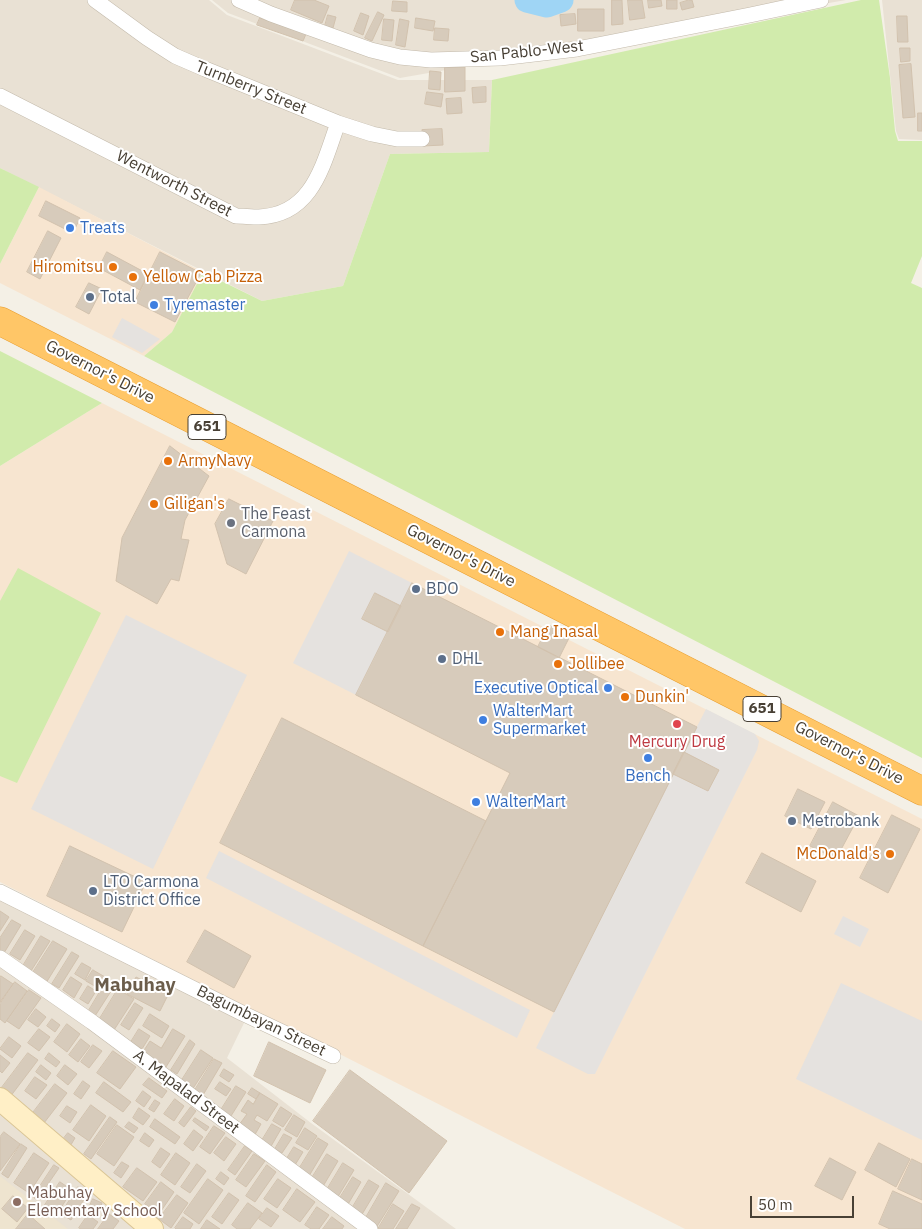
<!DOCTYPE html>
<style>
body{margin:0}
#map{position:relative;width:922px;height:1229px;overflow:hidden;background:#f4f0e6;font-family:"IBM Plex Sans",sans-serif}
canvas{display:block}
.scale{position:absolute;left:750px;top:1196px;width:104px;height:22px;box-sizing:border-box;border:2px solid #484035;border-top:0;padding-left:6px;font-size:15px;line-height:18px;white-space:nowrap;color:#484035;-webkit-text-stroke:4px #fff;paint-order:stroke}
</style>
<div id="map">
<canvas width="922" height="1229"></canvas>
<div class="scale">50 m</div>
</div>
<script>
const context = document.querySelector('canvas').getContext('2d');
context.lineJoin = 'round';
function fill(path, color) { context.fillStyle = color; context.fill(path, 'evenodd'); }
function stroke(path, color, width, dash) { context.strokeStyle = color; context.lineWidth = width; context.lineCap = dash ? 'butt' : 'round'; context.setLineDash(dash || []); context.stroke(path); }
function write(font, color, halo, rows, align = 'center') {
  context.font = font + ' "IBM Plex Sans",sans-serif'; context.lineWidth = 4; context.setLineDash([]); context.textBaseline = 'middle'; context.strokeStyle = halo; context.fillStyle = color; for (const [text, x, y, turn = 0] of rows) {
    context.save(); context.translate(x, y); context.rotate((+turn || 0) * Math.PI / 180); context.textAlign = isNaN(turn) ? turn : align; if (halo) context.strokeText(text, 0, 0); context.fillText(text, 0, 0); context.restore();
  }
}
const residential = new Path2D(`
 M0 0H209L227 15 398 80H492L489 152 390 154 343 286 262 301 0 168Z
 M212 0H516L547 8 569 0H846L400 78 228 13Z
 M882 0H922V140L899 139 896 131Z
 M0 884 244 1023 227 1058 311 1123 456 1229H0Z`);
const commercial = new Path2D(`
 M39 187 203 272 172 332 144 356 0 283V264Z
 M102 403 922 819V1229H685L0 882V466Z`);
const education = new Path2D(`
 M0 1176 68 1229H0Z`);
const green = new Path2D(`
 M861 0H879L890 78 895 131 898 141H922V256L911 283 922 288V758L144 356 172 332 203 272 262 301 343 286 390 154 489 152 492 80Z
 M0 168 39 187 0 264Z
 M0 351 102 403 0 466Z
 M18 568 101 613 17 783 0 776V601Z`);
const parking = new Path2D(`
 M122 318 160 339 142 353 112 337Z
 M349 551 412 583 401 606 375 593 362 619 388 632 356 695 293 663Z
 M126 615 247 675 153 869 31 809Z
 M706 709 755 734 759 741 757 750 595 1074H588L536 1048 673 774 708 791 719 770 684 752Z
 M219 851 530 1010 517 1038 206 878Z
 M843 916 869 929 860 947 834 934Z
 M841 983 922 1021V1140L796 1079Z`);
const river = new Path2D(`
 M527 0 547 5 561 0`);
const building = new Path2D(`
 M295 0H314L329 6 322 23 291 10Z
 M612 0H622L623 24 612 25Z
 M628 0H642L645 18 630 20Z
 M648 0H661L662 6 649 8Z
 M667 0H677V9H667Z
 M689 0H692L694 7 682 10 680 3Z
 M393 1 407 2V12L392 11Z
 M578 9H604V31H578Z
 M378 12 384 15 372 41 365 38Z
 M361 13 369 16 363 35 354 31Z
 M575 14 576 24 561 26 560 15Z
 M328 15 336 17 333 28 325 26Z
 M897 16H907L908 42H898Z
 M260 18 306 34 303 41 257 25Z
 M416 18 435 21 433 31 415 28Z
 M384 19 394 20 392 41 382 40Z
 M400 19 409 21 405 47 396 45Z
 M435 28 449 29 448 41 434 40Z
 M900 48H910V61L901 62Z
 M911 64 915 117 903 118 899 65Z
 M445 67H465V91L445 92Z
 M430 71 441 72 440 90 429 89Z
 M486 87V102L473 103 472 88Z
 M427 92 443 94 441 107 425 104Z
 M461 98 462 113 447 114 446 99Z
 M918 113H922V131H918Z
 M442 129 443 145 423 146 422 130Z
 M46 201 80 218 73 233 39 216Z
 M48 231 61 238 40 279 27 272Z
 M107 252 148 274 140 290 99 268Z
 M160 252 201 273 175 322 135 302Z
 M89 283 102 289 89 314 76 307Z
 M170 446 209 476 185 520 181 539 189 540 179 581 171 579 157 604 116 581 122 538Z
 M229 499 273 521 246 574 227 564 215 524Z
 M412 583 697 727 554 1012 423 946 510 773 356 695Z
 M375 593 401 606 388 632 362 619Z
 M549 625 570 636 559 658 538 647Z
 M282 718 486 821 423 946 220 843Z
 M684 752 719 770 708 791 673 774Z
 M798 789 825 802 811 829 785 816Z
 M833 802 859 816 836 859 810 846Z
 M892 815 920 829 888 893 860 878Z
 M70 846 146 882 122 932 47 896Z
 M762 853 816 881 801 912 746 883Z
 M0 911 9 917 0 931Z
 M12 920 21 925 4 953 0 950V938Z
 M25 930 35 936 20 960 10 954Z
 M205 930 251 956 234 988 187 962Z
 M41 936 50 941 31 971 23 966Z
 M53 941 67 949 46 983 32 974Z
 M72 952 79 956 59 988 52 984Z
 M82 963 91 968 85 980 75 974Z
 M93 970 105 977 98 988 86 981Z
 M1 976 13 984 0 1002V978Z
 M144 976 155 982 153 987 168 995 160 1011 127 994 136 977 142 980Z
 M71 977 82 984 74 998 63 990Z
 M107 980 115 985 95 1016 88 1012Z
 M15 982 27 991 5 1023 0 1019V1004Z
 M88 986 96 991 88 1004 80 999Z
 M118 989 134 999 114 1030 99 1020Z
 M29 990 41 998 19 1029 7 1021Z
 M135 1003 143 1008 129 1030 121 1025Z
 M36 1009 46 1017 38 1027 28 1020Z
 M150 1014 169 1026 162 1038 143 1026Z
 M52 1019 60 1025 55 1032 47 1026Z
 M67 1024 80 1034 67 1052 54 1042Z
 M39 1029 50 1037 39 1051 28 1043Z
 M139 1029 150 1036 142 1049 131 1042Z
 M173 1029 185 1036 166 1067 156 1060 141 1055 150 1041 161 1048Z
 M9 1037 21 1046 12 1058 0 1049Z
 M81 1039 90 1046 78 1062 69 1055Z
 M190 1040 195 1044 177 1074 171 1070Z
 M269 1042 326 1070 310 1103 254 1076Z
 M93 1045 102 1051 89 1068 81 1062Z
 M201 1050 213 1058 192 1090 180 1083Z
 M113 1051 136 1067 120 1089 97 1073Z
 M28 1053 38 1060 10 1097 0 1090Z
 M49 1053 60 1062 56 1067 45 1059Z
 M0 1055 10 1063 2 1073 0 1071Z
 M214 1059 222 1063 203 1095 195 1090Z
 M41 1065 51 1073 46 1080 36 1072Z
 M65 1065 77 1074 68 1085 57 1076Z
 M224 1069 234 1075 229 1082 220 1076Z
 M350 1070 447 1141 409 1193 313 1121Z
 M35 1077 47 1085 36 1099 25 1091Z
 M149 1078 167 1091 162 1098 143 1085Z
 M83 1081 90 1086 81 1099 74 1094Z
 M104 1082 131 1102 123 1112 96 1093Z
 M220 1082 231 1089 226 1096 215 1089Z
 M55 1084 67 1093 44 1123 32 1114Z
 M236 1086 246 1092 231 1116 221 1110Z
 M252 1088 260 1093 256 1099 248 1094Z
 M143 1091 151 1097 144 1107 136 1101Z
 M260 1093 278 1104 267 1121 257 1115 254 1120 261 1124 253 1138 239 1125 247 1114 241 1111 248 1100 253 1104Z
 M175 1099 184 1106 174 1121 164 1114Z
 M155 1100 160 1103 154 1112 149 1109Z
 M91 1105 106 1116 89 1141 73 1130Z
 M67 1106 77 1112 70 1123 60 1116Z
 M191 1107 196 1111 184 1127 179 1123Z
 M281 1107 292 1114 283 1127 273 1121Z
 M139 1108 150 1116 143 1125 133 1118Z
 M294 1115 305 1122 297 1137 285 1130Z
 M110 1117 117 1122 91 1159 84 1154Z
 M195 1118 209 1127 206 1131 193 1121Z
 M155 1119 180 1137 175 1144 150 1127Z
 M129 1122 138 1128 134 1133 125 1127Z
 M272 1124 281 1129 270 1148 261 1142Z
 M117 1125 134 1137 114 1166 97 1154Z
 M214 1126 225 1133 210 1154 200 1147Z
 M305 1128 317 1136 308 1150 296 1143Z
 M194 1130 203 1137 193 1151 184 1144Z
 M4 1132 20 1144 0 1171V1137Z
 M68 1133 75 1138 69 1148 61 1142Z
 M145 1133 154 1140 149 1147 140 1141Z
 M284 1134 292 1138 282 1153 275 1149Z
 M226 1137 236 1144 224 1161 214 1153Z
 M318 1138 328 1144 309 1176 299 1169Z
 M879 1143 910 1159 896 1187 865 1170Z
 M21 1144 27 1148 8 1178 2 1174Z
 M245 1146 252 1151 235 1175 228 1170Z
 M294 1147 303 1152 295 1165 286 1160Z
 M161 1148 170 1154 160 1168 152 1162Z
 M34 1153 49 1163 29 1193 14 1183Z
 M176 1153 190 1163 175 1185 161 1175Z
 M254 1154 265 1161 246 1187 236 1180Z
 M327 1154 338 1161 322 1188 310 1181Z
 M830 1158 856 1172 842 1200 815 1186Z
 M912 1159 922 1164V1200L898 1189Z
 M122 1162 129 1166 121 1178 114 1173Z
 M343 1163 354 1170 336 1200 325 1193Z
 M197 1164 206 1171 190 1193 181 1187Z
 M54 1165 59 1168 37 1200 33 1197Z
 M267 1165 276 1172 255 1202 246 1196Z
 M137 1168 157 1182 143 1201 123 1187Z
 M221 1172 229 1178 224 1185 216 1179Z
 M353 1177 361 1182 347 1206 338 1201Z
 M208 1179 223 1190 199 1224 184 1213Z
 M278 1179 291 1188 277 1208 264 1199Z
 M369 1180 379 1186 361 1216 351 1210Z
 M60 1182 72 1190 56 1216 43 1208Z
 M161 1182 174 1192 159 1214 145 1204Z
 M386 1183 399 1191 376 1228 364 1221Z
 M78 1187 88 1193 71 1220 61 1214Z
 M297 1189 315 1202 300 1222 283 1210Z
 M893 1191 922 1204V1229H890L879 1224Z
 M229 1193 239 1200 222 1224 212 1217Z
 M177 1195 188 1203 171 1228 159 1219Z
 M13 1196 28 1208 17 1222 2 1209Z
 M93 1199 102 1203 97 1216 87 1212Z
 M248 1203 262 1213 250 1229H237L232 1225Z
 M393 1204 404 1211 393 1229H378Z
 M412 1204 420 1208 407 1229H396Z
 M317 1207 329 1215 319 1229H311L305 1225Z
 M267 1208 279 1216 271 1227 259 1219Z
 M28 1214 45 1229H16Z
 M109 1214 119 1221 113 1229H98Z
 M88 1215 98 1222 93 1229H81L79 1228Z
 M183 1217 193 1224 190 1229H176L175 1228Z
 M332 1217 344 1226 342 1229H323Z
 M207 1220 220 1229H201Z`);
const street = new Path2D(`
 M95 0 147 38 175 56 205 69 338 123 372 134 397 139H422
 M239 0 271 14 371 50 400 57 431 60 500 58 577 49 750 15 821 0
 M0 96 236 216C243 216 251 217 259 217 313 215 323 164 338 123
 M0 892 242 1013 333 1056
 M0 958 92 1022 370 1229`);
const secondary = new Path2D(`
 M0 1099 152 1229`);
const highway = new Path2D(`
 M0 321 922 791`);
const markers = [
 [70,228,5,"#3f7fe0"],
 [113,267,5,"#e8710a"],
 [133,277,5,"#e8710a"],
 [90,297,5,"#5c6f8a"],
 [154,305,5,"#3f7fe0"],
 [168,461,5,"#e8710a"],
 [154,504,5,"#e8710a"],
 [231,523,5,"#6b7280"],
 [416,589,5,"#5c6f8a"],
 [500,632,5,"#e8710a"],
 [442,659,5,"#5c6f8a"],
 [558,664,5,"#e8710a"],
 [608,688,5,"#3f7fe0"],
 [625,697,5,"#e8710a"],
 [483,720,5,"#3f7fe0"],
 [677,724,5,"#e0444e"],
 [648,758,5,"#3f7fe0"],
 [476,802,5,"#3f7fe0"],
 [792,821,5,"#5c6f8a"],
 [890,854,5,"#e8710a"],
 [93,891,5,"#5c6f8a"],
 [17,1202,5,"#8d6e63"]
];
const shields = [
 [207,427,38],
 [762,709,38]
];
const shieldNames = [
 ["651",207,427],
 ["651",762,709]
];
const streetNames = [
 ["San Pablo-West",527,52,-6],
 ["Turnberry Street",251,88,22],
 ["Wentworth Street",174,184,27],
 ["Governor's Drive",100,372,27],
 ["Governor's Drive",461,556,27],
 ["Governor's Drive",849,753,27],
 ["Bagumbayan Street",261,1021,26],
 ["A. Mapalad Street",186,1092,37]
];
const shopNames = [
 ["Treats",80,228],
 ["Tyremaster",164,305],
 ["Executive Optical",598,688,"right"],
 ["WalterMart",493,711],
 ["Supermarket",493,729],
 ["Bench",648,776,"center"],
 ["WalterMart",486,802]
];
const foodNames = [
 ["Hiromitsu",103,267,"right"],
 ["Yellow Cab Pizza",143,277],
 ["ArmyNavy",178,461],
 ["Giligan's",164,504],
 ["Mang Inasal",510,632],
 ["Jollibee",568,664],
 ["Dunkin'",635,697],
 ["McDonald's",880,854,"right"]
];
const serviceNames = [
 ["Total",100,297],
 ["BDO",426,589],
 ["DHL",452,659],
 ["Metrobank",802,821],
 ["LTO Carmona",103,882],
 ["District Office",103,900]
];
const worshipNames = [
 ["The Feast",241,514],
 ["Carmona",241,532]
];
const healthNames = [
 ["Mercury Drug",677,742]
];
const educationNames = [
 ["Mabuhay",27,1193],
 ["Elementary School",27,1211]
];
const quarterNames = [
 ["Mabuhay",135,986]
];
fill(residential, '#e9e1d4');
fill(commercial, '#f7e5d0');
fill(education, '#eee4cf');
fill(green, '#d1ebac');
fill(parking, '#e5e2df');
stroke(river, '#9fd5f5', 25);
fill(building, '#d7cbbb');
stroke(building, '#d2c2ae', 1);
stroke(street, '#c3baab', 16);
stroke(secondary, '#dac595', 24);
stroke(highway, '#e79c2d', 29);
stroke(street, '#fff', 15);
stroke(secondary, '#ffefc6', 22);
stroke(highway, '#ffc667', 28);
for (const [x, y, r, color] of markers) { const dot = new Path2D(); dot.arc(x, y, r, 0, 2 * Math.PI); context.fillStyle = color; context.fill(dot); stroke(dot, '#fff', 2); }
for (const [x, y, w] of shields) { const box = new Path2D(); box.roundRect(x - w / 2, y - 12.5, w, 25, 4); context.fillStyle = '#fff'; context.fill(box); stroke(box, '#484035', 1); }
write('bold 15px', '#484035', null, shieldNames);
write('16px', '#484035', '#fff', streetNames);
write('16px', '#366cbe', '#fff', shopNames, 'left');
write('16px', '#c56008', '#fff', foodNames, 'left');
write('16px', '#4e5e75', '#fff', serviceNames, 'left');
write('16px', '#5b616d', '#fff', worshipNames, 'left');
write('16px', '#be3a42', '#fff', healthNames);
write('16px', '#785e54', '#fff', educationNames, 'left');
write('bold 19px', '#6b5d4b', '#fff', quarterNames);
</script>
